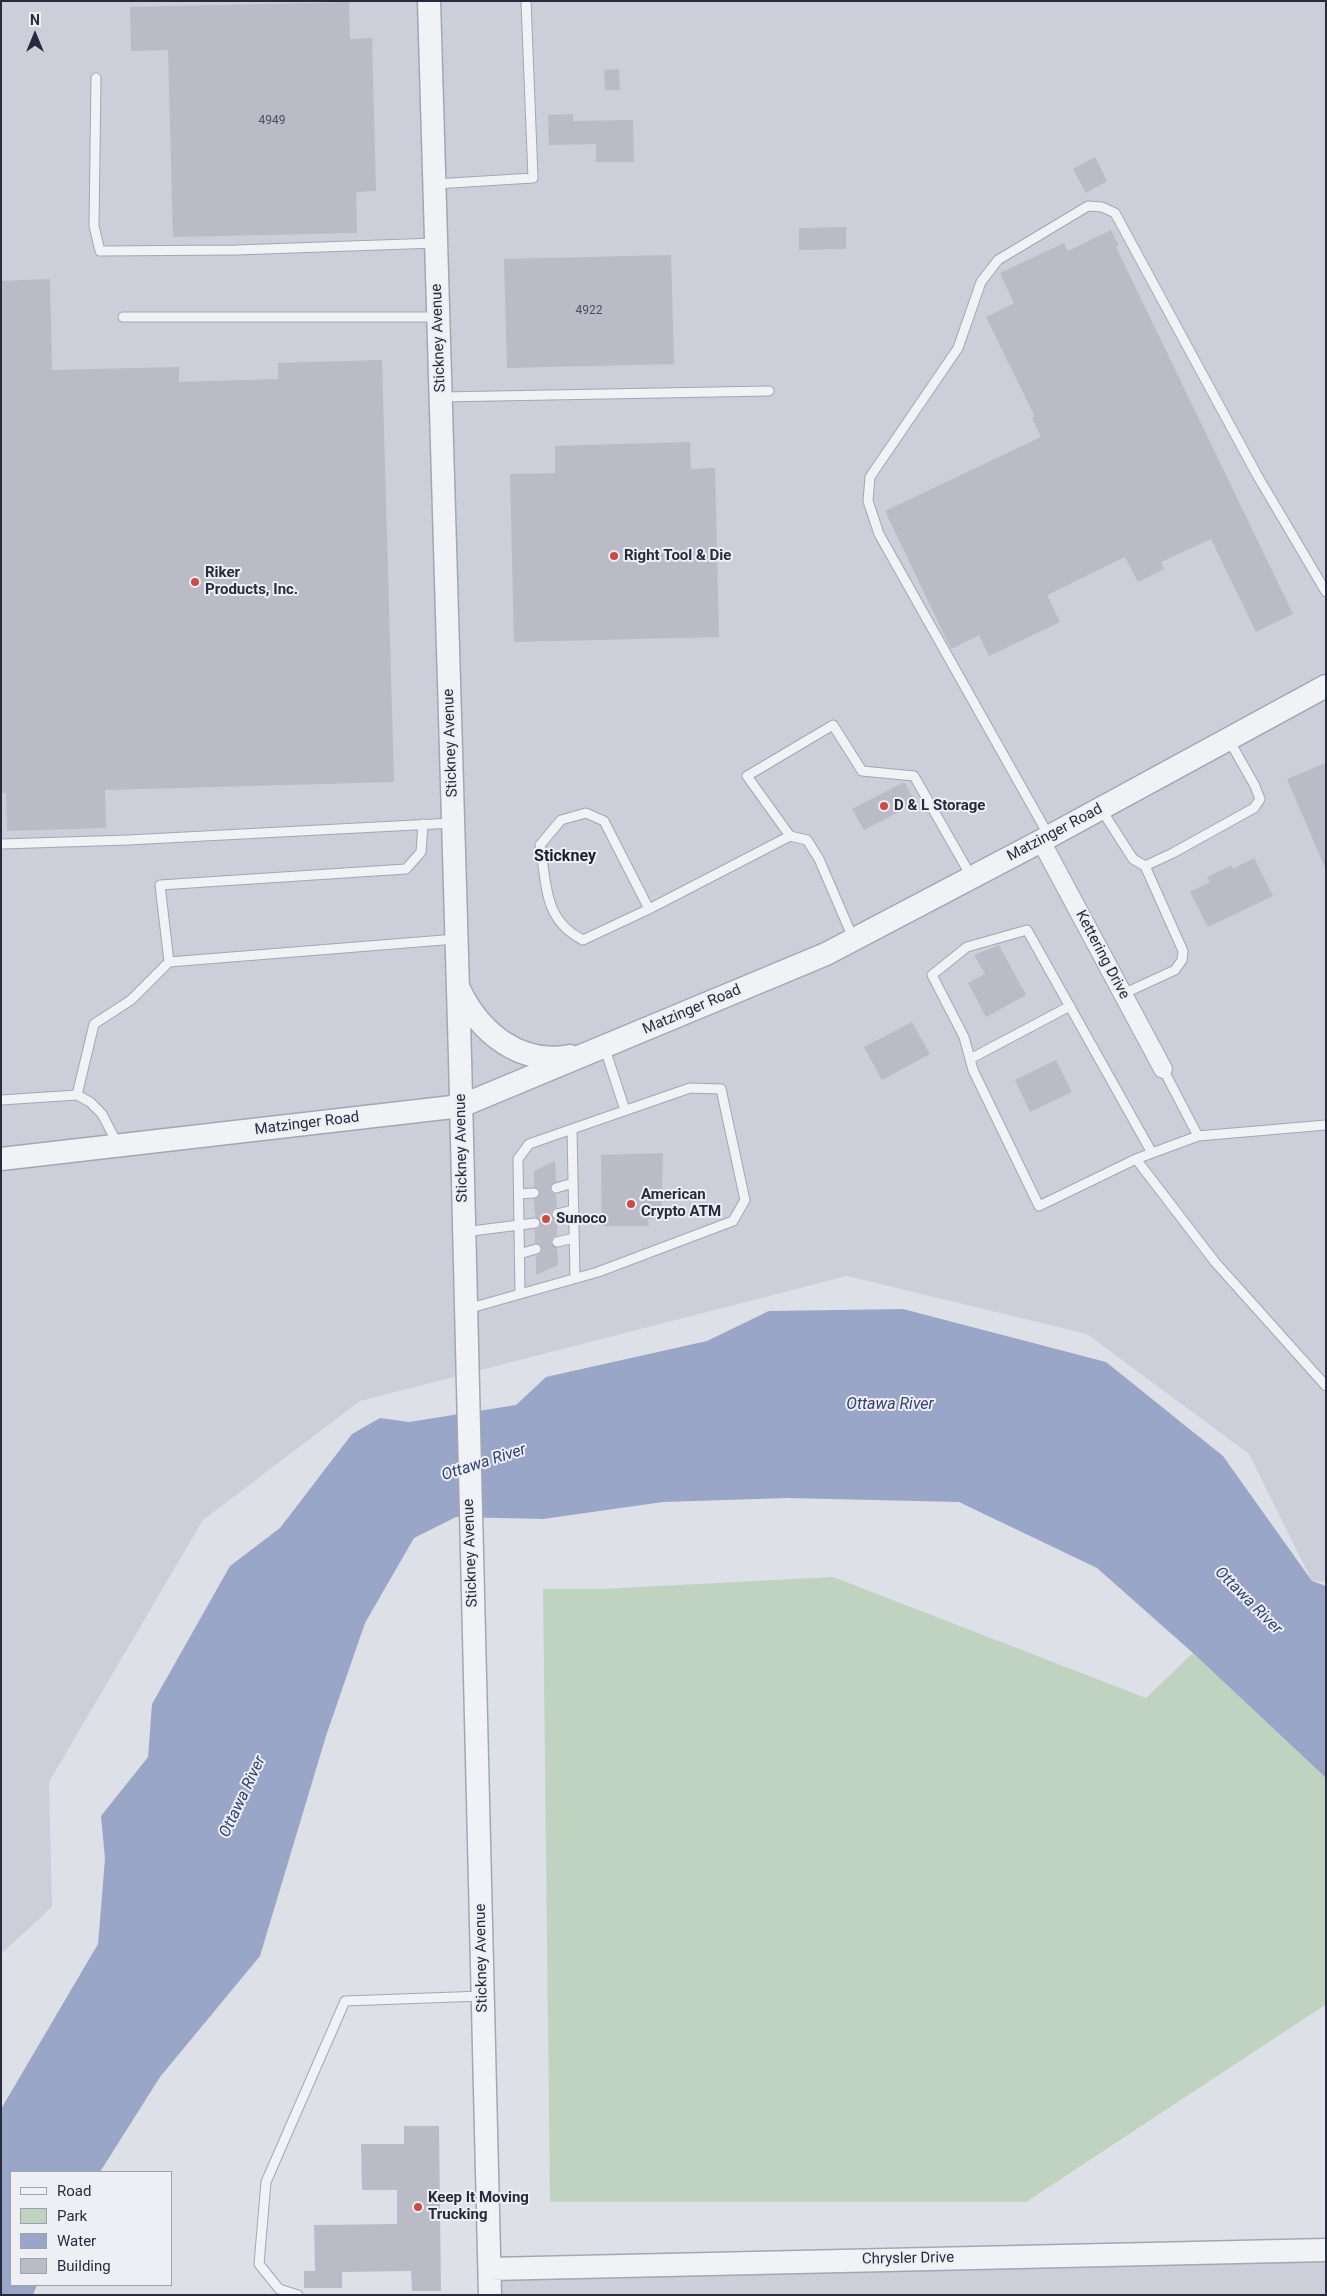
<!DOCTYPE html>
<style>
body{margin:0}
#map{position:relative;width:1327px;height:2296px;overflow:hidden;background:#dee0e8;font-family:Roboto,sans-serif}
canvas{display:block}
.frame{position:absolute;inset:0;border:2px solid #282b3e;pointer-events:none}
.legend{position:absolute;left:10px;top:2171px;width:162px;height:115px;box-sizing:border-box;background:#eeeff5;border:1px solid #9fa1ac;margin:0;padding:6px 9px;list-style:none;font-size:15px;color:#282b3e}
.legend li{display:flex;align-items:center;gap:10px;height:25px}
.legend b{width:25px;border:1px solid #9fa1ac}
.north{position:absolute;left:10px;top:10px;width:50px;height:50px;-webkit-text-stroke:4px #eeeff5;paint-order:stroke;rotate:0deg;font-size:14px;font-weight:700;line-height:20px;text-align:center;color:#282b3e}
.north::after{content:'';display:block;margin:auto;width:18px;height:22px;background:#282b3e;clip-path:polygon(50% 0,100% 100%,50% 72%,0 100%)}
</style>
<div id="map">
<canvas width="1327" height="2296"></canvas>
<div class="frame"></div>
<ul class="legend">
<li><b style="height:6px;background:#f1f2f6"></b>Road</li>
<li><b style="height:14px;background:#c0d2c0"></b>Park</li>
<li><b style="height:14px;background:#99a6c8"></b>Water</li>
<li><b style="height:14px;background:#b9bbc7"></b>Building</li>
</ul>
<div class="north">N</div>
</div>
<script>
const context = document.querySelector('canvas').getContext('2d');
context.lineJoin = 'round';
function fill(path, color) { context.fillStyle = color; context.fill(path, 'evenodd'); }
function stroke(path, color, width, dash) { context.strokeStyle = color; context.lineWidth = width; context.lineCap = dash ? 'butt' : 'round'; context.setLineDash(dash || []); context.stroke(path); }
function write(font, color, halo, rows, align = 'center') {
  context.font = font + ' Roboto,sans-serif'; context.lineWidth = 4; context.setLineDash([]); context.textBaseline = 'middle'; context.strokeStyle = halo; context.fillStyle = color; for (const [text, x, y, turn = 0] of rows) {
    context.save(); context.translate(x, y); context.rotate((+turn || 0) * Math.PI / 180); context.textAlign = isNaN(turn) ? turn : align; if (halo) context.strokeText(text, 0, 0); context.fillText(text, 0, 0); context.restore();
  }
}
const built = new Path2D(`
 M1 1H1326V1582L1312 1581 1249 1454 1087 1334 847 1276 360 1401 203 1520 49 1782 52 1907 1 1954Z
 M1326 2250V2295H491L490 2269Z`);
const green = new Path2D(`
 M833 1577 1146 1698 1193 1653 1326 1778 1325 2005 1026 2202H550L543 1589H601Z`);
const water = new Path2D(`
 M903 1309 1106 1362 1223 1456 1312 1581 1326 1586V1778L1193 1653 1097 1568 959 1502 788 1498 663 1502 543 1519 456 1517 414 1538 365 1623 326 1736 260 1956 160 2077 100 2172H11V2285H37L33 2295H1V2109L98 1944 105 1859 101 1816 148 1757 152 1704 230 1566 280 1528 352 1434 380 1418 409 1422 516 1405 546 1377 707 1341 769 1311Z`);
const building = new Path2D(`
 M349 2 350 39 372 38 376 191 356 192 357 233 173 237 168 50 131 51 130 7Z
 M619 69 620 90H605L604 70Z
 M573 114V121L633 120 634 162H596V144L549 145 548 115Z
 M1095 157 1107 181 1086 193 1073 169Z
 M846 227V249L799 250V228Z
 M1111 230 1119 246 1116 247 1293 614 1256 632 1211 539 1161 562 1164 569 1138 582 1125 557 1047 595 1060 622 989 656 979 635 951 649 885 511 1041 437 1032 418 1035 417 986 317 1014 303 1000 273 1064 243 1068 251Z
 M671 255 674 364 507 368 504 259Z
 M50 279 52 370 179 367V382L278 379V363L382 360 394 782 105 790 106 828 7 831 6 793H1V281Z
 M690 442 691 469 715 468 719 637 514 642 510 474 555 473V446Z
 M1326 763V870L1287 779Z
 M904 782 916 803 864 830 852 809Z
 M1254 858 1273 896 1208 927 1190 892 1210 882 1207 877 1232 865 1233 869Z
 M999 945 1026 995 986 1017 968 983 985 974 974 955Z
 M912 1022 930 1054 882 1080 864 1047Z
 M1056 1060 1072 1092 1030 1112 1015 1080Z
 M663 1153 661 1219H648L649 1226H602L601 1155Z
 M555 1161 556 1182 550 1187 551 1192 556 1194 557 1208 552 1210 551 1215 557 1220V1236L552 1238 551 1243 557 1248 558 1265 536 1275V1256L541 1253 542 1248 535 1243V1229L539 1228 541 1223 535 1217 534 1199 540 1193 539 1189 534 1187V1171Z
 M404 2126H439L441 2291H412L411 2271 342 2272V2288H304V2271H315L314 2225 397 2224V2190H362L361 2144H404Z`);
const service = new Path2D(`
 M96 78 94 226 100 251 236 250 436 243
 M435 184 533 178 526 1
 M123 317H438
 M441 397 769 391
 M1101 809 1133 859 1145 866 1173 853 1254 808 1260 799 1255 786 1229 740
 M1049 836 879 534 868 501 870 477 958 348 981 282 998 260 1088 206 1102 207 1115 213 1257 475 1326 592
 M1 844 128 840 453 823
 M649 909 604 821 586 813 561 820 540 845C547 884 543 920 583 940L649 909 790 836
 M853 938 819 859 807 840 790 836 747 776 833 725 862 771 914 776 971 876
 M169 962 160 885 406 869 421 852 423 824
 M1123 994 1175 970 1182 960 1183 951 1145 866
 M604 1046 625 1110
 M970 1059 1070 1006
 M1163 1069 1198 1136 1326 1125
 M77 1095 94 1024 131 1000 169 962 456 939
 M1 1100 77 1095 90 1102 102 1114 118 1145
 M572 1129 575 1278
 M1152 1153 1027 930 967 947 932 975 964 1037 973 1070 1039 1206 1136 1159 1198 1136
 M1136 1159 1215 1262 1326 1386
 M556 1188 573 1183
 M519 1194 534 1193
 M557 1214 574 1210
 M464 1232 535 1223
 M557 1242 574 1238
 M519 1254 536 1249
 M467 1309 598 1272 733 1221 745 1200 721 1089 690 1088 529 1144 518 1159 520 1294
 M298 2295 279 2289 259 2264 266 2182 345 2001 483 1996`);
const minor = new Path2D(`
 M1041 841 1163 1069`);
const tertiary = new Path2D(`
 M429 1 460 1057 490 2295
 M459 989C479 1032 520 1066 570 1056
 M1 1159 461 1106 826 954 1041 841 1326 686
 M490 2269 1326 2250`);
const markers = [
 [614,556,5,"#cc4c44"],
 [195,582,5,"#cc4c44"],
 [884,806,5,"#cc4c44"],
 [631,1204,5,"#cc4c44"],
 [546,1219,5,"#cc4c44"],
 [418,2207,5,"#cc4c44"]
];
const numberNames = [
 ["4949",272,121],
 ["4922",589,311]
];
const streetNames = [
 ["Stickney Avenue",439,338,-92],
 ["Stickney Avenue",451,743,-92],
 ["Matzinger Road",1055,833,-28],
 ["Kettering Drive",1102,955,62],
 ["Matzinger Road",692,1010,-23],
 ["Matzinger Road",307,1124,-7],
 ["Stickney Avenue",462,1148,-91],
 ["Stickney Avenue",471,1553,-92],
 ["Stickney Avenue",482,1958,-91],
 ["Chrysler Drive",908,2259,-1]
];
const poiNames = [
 ["Right Tool & Die",624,556],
 ["Riker",205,573],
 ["Products, Inc.",205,590],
 ["D & L Storage",894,806],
 ["American",641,1195],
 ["Crypto ATM",641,1212],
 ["Sunoco",556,1219],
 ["Keep It Moving",428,2198],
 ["Trucking",428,2215]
];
const neighbourhoodNames = [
 ["Stickney",565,857]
];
const waterNames = [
 ["Ottawa River",890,1405],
 ["Ottawa River",484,1463,-18],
 ["Ottawa River",1248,1601,45],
 ["Ottawa River",243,1797,-65]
];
fill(built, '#cccfda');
fill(green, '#c0d2c0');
fill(water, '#99a6c8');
fill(building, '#b9bbc7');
stroke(service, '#a4a6b2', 11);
stroke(minor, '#a4a6b2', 20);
stroke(tertiary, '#a4a6b2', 25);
stroke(service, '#f1f2f6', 9);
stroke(minor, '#f1f2f6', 18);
stroke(tertiary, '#f1f2f6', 22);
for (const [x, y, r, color] of markers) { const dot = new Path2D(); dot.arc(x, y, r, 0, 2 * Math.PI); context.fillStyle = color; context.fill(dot); stroke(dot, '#eeeff5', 2); }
write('12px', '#4c4f60', null, numberNames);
write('15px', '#282b3e', '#eeeff5', streetNames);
write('bold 15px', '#282b3e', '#eeeff5', poiNames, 'left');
write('bold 16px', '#1a1d2f', '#eeeff5', neighbourhoodNames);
write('italic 16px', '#324172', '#eeeff5', waterNames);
</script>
